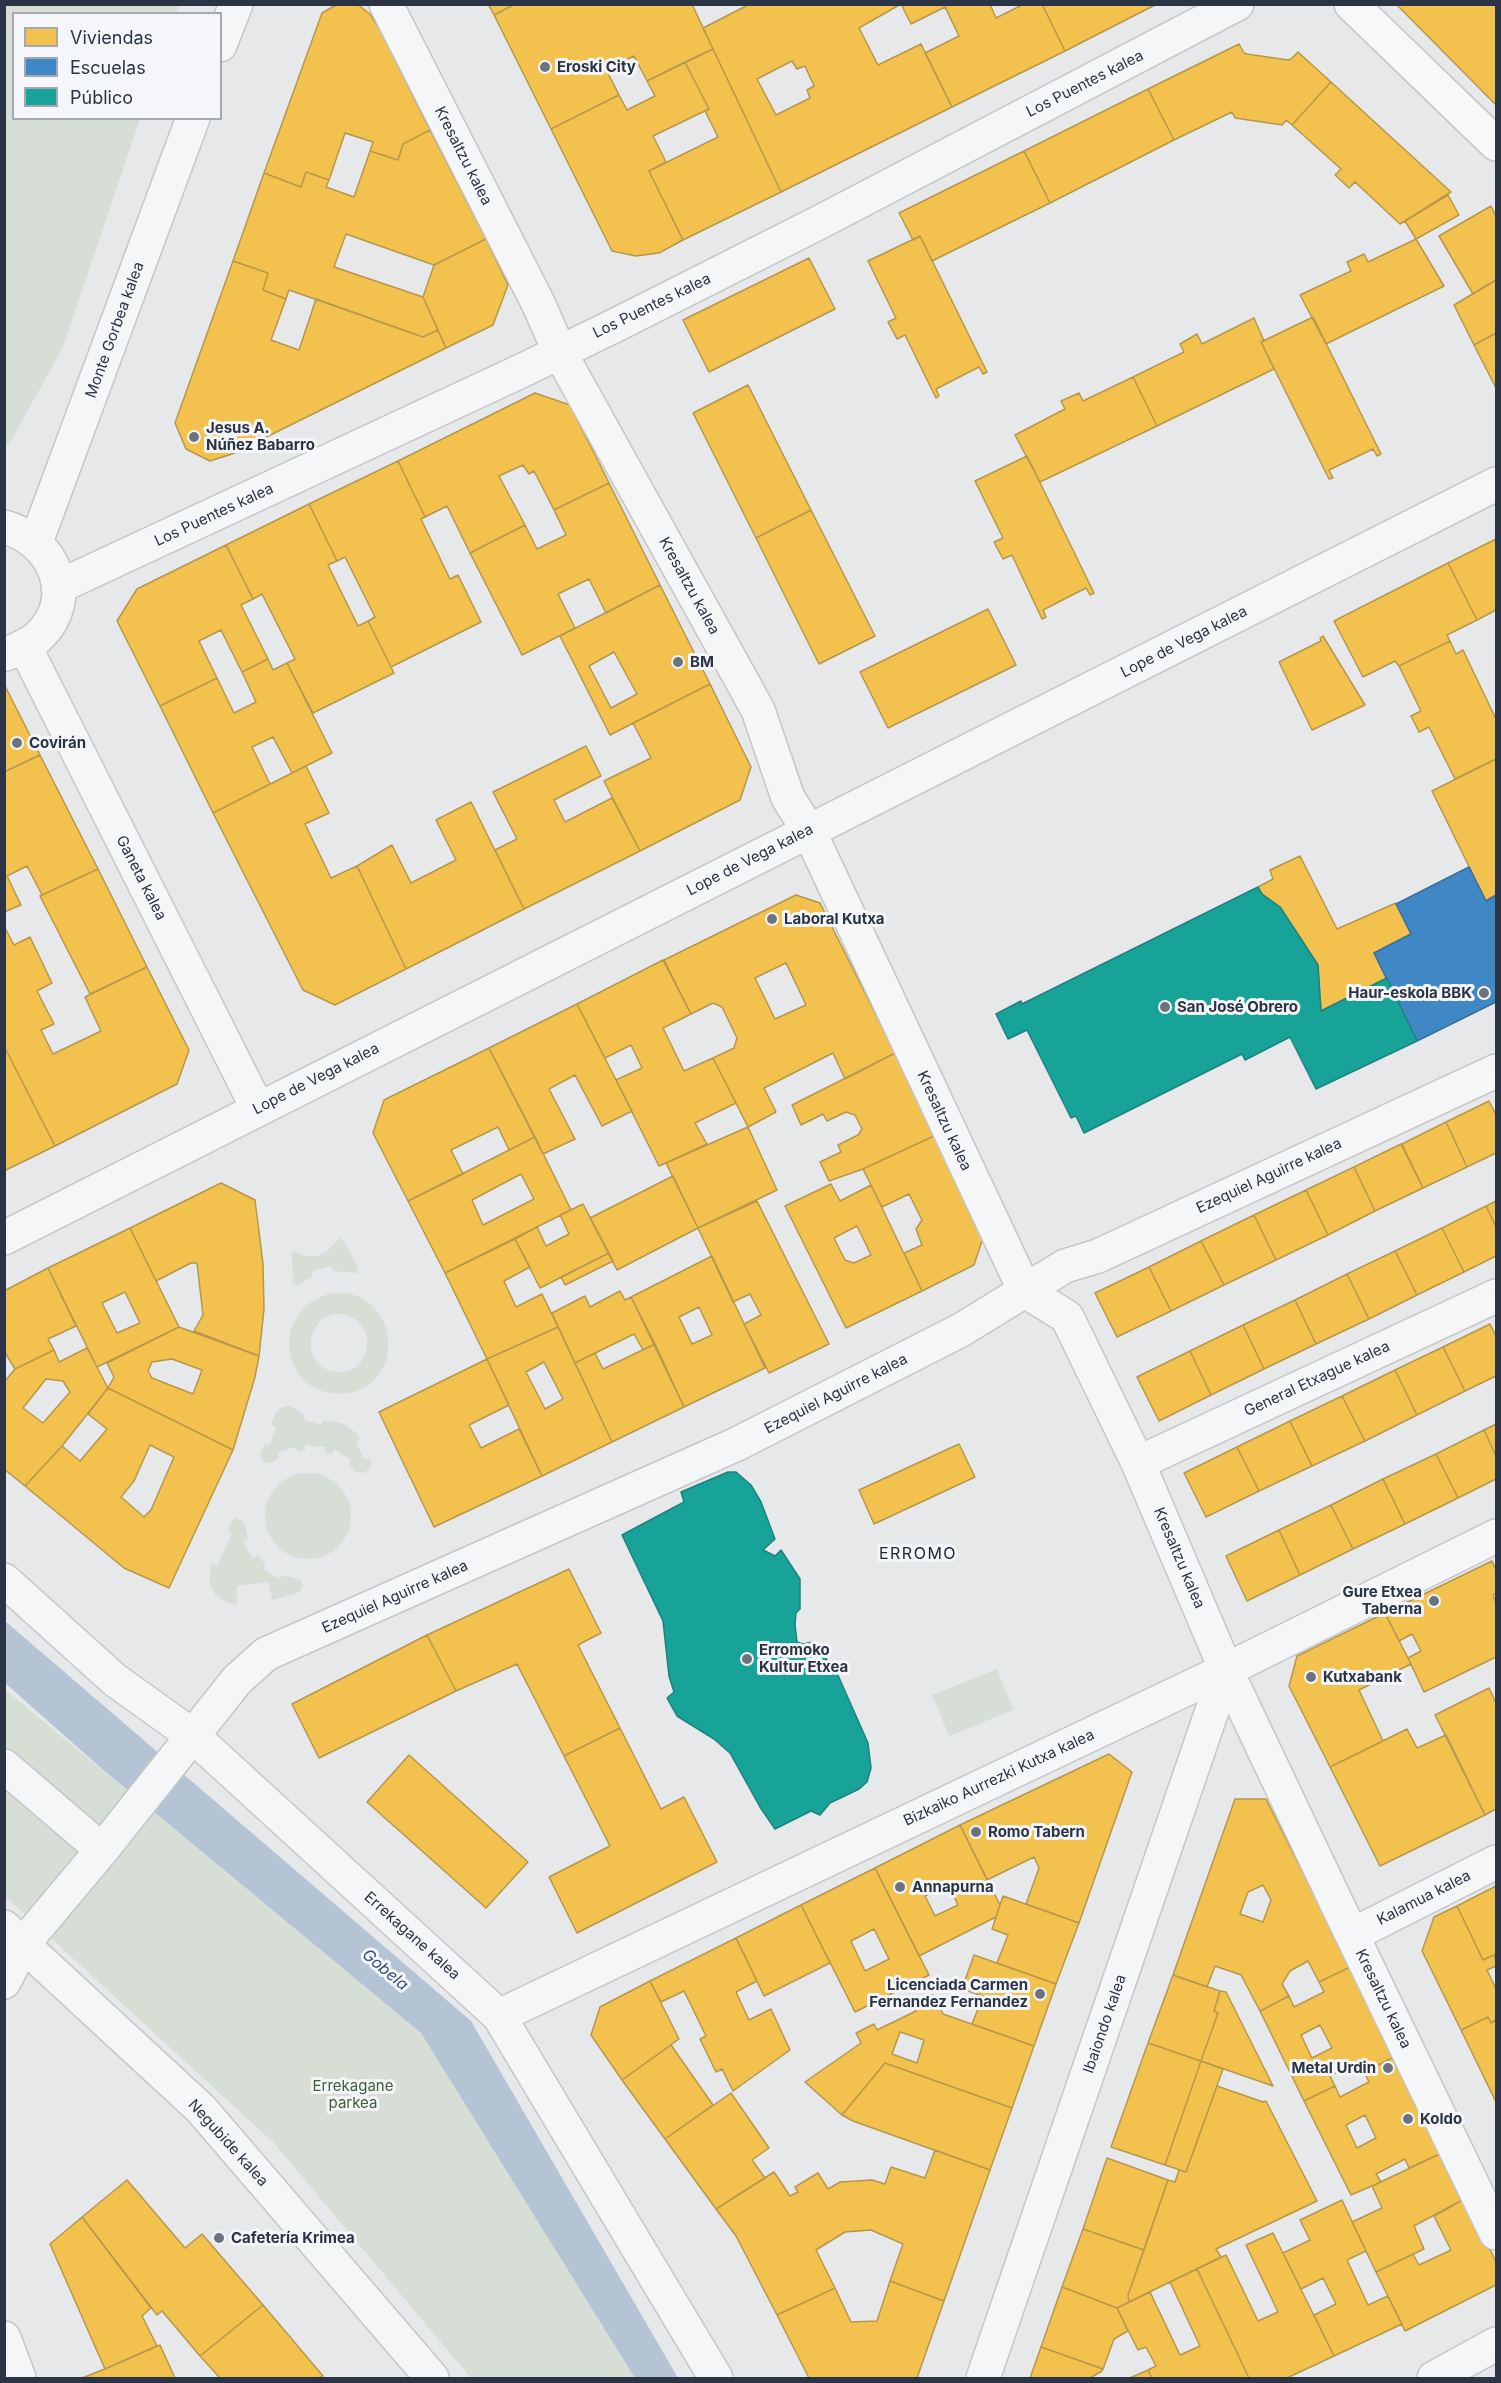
<!DOCTYPE html>
<meta charset="utf-8">
<style>
body{margin:0}
#map{position:relative;width:1501px;height:2383px;overflow:hidden;background:#e6e8ea;font-family:Inter,sans-serif}
canvas{display:block}
.frame{position:absolute;inset:0;border:6px solid #2b3445;pointer-events:none}
.legend{position:absolute;left:12px;top:12px;width:210px;height:108px;box-sizing:border-box;background:#f4f6f9;border:2px solid #a4a8b1;margin:0;padding:8px 10px;list-style:none;font-size:18px;color:#2b3445}
.legend li{display:flex;align-items:center;gap:12px;height:30px}
.legend b{width:30px;border:2px solid #a4a8b1}
</style>
<div id="map">
<canvas width="1501" height="2383"></canvas>
<div class="frame"></div>
<ul class="legend">
<li><b style="height:16px;background:#f2c14e"></b>Viviendas</li>
<li><b style="height:16px;background:#3f88c5"></b>Escuelas</li>
<li><b style="height:16px;background:#17a398"></b>Público</li>
</ul>
</div>
<script>
const context = document.querySelector('canvas').getContext('2d');
context.lineJoin = 'round';
function fill(path, color) { context.fillStyle = color; context.fill(path, 'evenodd'); }
function stroke(path, color, width, dash) { context.strokeStyle = color; context.lineWidth = width; context.lineCap = dash ? 'butt' : 'round'; context.setLineDash(dash || []); context.stroke(path); }
function write(font, color, halo, rows, align = 'center') {
  context.font = font + ' Inter,sans-serif'; context.lineWidth = 6; context.setLineDash([]); context.textBaseline = 'middle'; context.strokeStyle = halo; context.fillStyle = color; for (const [text, x, y, turn = 0] of rows) {
    context.save(); context.translate(x, y); context.rotate((+turn || 0) * Math.PI / 180); context.textAlign = isNaN(turn) ? turn : align; if (halo) context.strokeText(text, 0, 0); context.fillText(text, 0, 0); context.restore();
  }
}
const green = new Path2D(`
 M5 4 179 5 176 13 14 14V118L140 119 63 347 11 441 5 447Z
 M340 1238 344 1241 358 1268 357 1273 333 1271 331 1266 312 1271 313 1276 298 1285 293 1284 292 1252C297 1252 301 1255 306 1256 322 1259 331 1248 340 1238Z
 M333 1293C398 1287 410 1383 347 1393 282 1402 265 1308 333 1293ZM343 1314C380 1322 372 1375 337 1372 299 1368 304 1311 343 1314Z
 M290 1406 304 1414 303 1419 321 1425 323 1421C338 1419 352 1426 360 1439L356 1442 364 1459 370 1458C372 1465 370 1469 364 1473L356 1472 349 1465 351 1460 335 1450 331 1455 325 1453V1447L305 1445V1451L298 1452 295 1447 277 1453 279 1458 271 1463 263 1461 260 1456 264 1444 270 1445 276 1427 271 1425C275 1414 277 1407 290 1406Z
 M265 1516a43 43 0 1 1 86 0a43 43 0 1 1-86 0Z
 M235 1518 244 1522 248 1539 243 1542 253 1558 258 1556 266 1565 263 1569 279 1579 283 1575 300 1580 303 1585 300 1592 272 1600 269 1582 237 1586V1604C214 1602 205 1585 212 1564L217 1566 232 1533 227 1530Z
 M997 1669 1013 1710 949 1736 932 1695Z
 M4 1689 421 2033 517 2182 638 2378H471L273 2142 5 1896Z`);
const water = new Path2D(`
 M5 1621 471 2021 678 2378H635L421 2033 102 1769 5 1683Z`);
const homes = new Path2D(`
 M338 4H357L370 14 380 30 430 130 403 144 398 160 370 151 373 142 345 133 329 180 306 172 301 187 264 173 322 13Z
 M488 4H515L494 15Z
 M515 4H692L713 49 647 81 634 56 606 69 619 95 551 129 494 15Z
 M750 4H901L859 28 878 65 921 44 952 107 781 192 703 28ZM792 61 797 69 805 66 814 86 807 90 810 98 776 115 757 79Z
 M901 4H990L996 18 1024 4H1042L1065 51 952 107 925 53 959 36 945 7 911 24Z
 M1042 4H1157L1065 51Z
 M1396 4H1496V105Z
 M1239 44 1244 53 1247 54 1288 60 1291 59 1298 52 1331 82 1292 125 1286 120 1282 125 1235 118 1232 112 1174 140 1148 89Z
 M713 49 781 192 683 240 649 171 718 137 705 111 709 109 685 62Z
 M685 62 709 109 653 136 666 162 649 171 683 240 659 253 636 256 612 251 551 129 619 95 627 110 655 96 647 81Z
 M1331 82 1451 192 1400 224 1355 182 1349 188 1335 175 1341 169 1292 125Z
 M1148 89 1174 140 1050 203 1024 151Z
 M430 130 486 239 434 265 346 234 334 267 423 297 438 330 423 337 289 290 286 299 263 290 268 273 233 261 264 173 301 187 306 172 329 180 326 187 354 197 370 151 398 160 403 144Z
 M1024 151 1050 203 932 261 920 236 913 240 899 213Z
 M1448 195 1459 215 1416 239 1405 221Z
 M1491 206 1496 216V280L1473 294 1439 236Z
 M920 236 987 372 983 374 979 367 936 389 939 396 936 398 905 335 897 339 888 322 896 318 868 261Z
 M486 239 508 285 493 325 446 348 423 297 434 265Z
 M1416 239 1444 286 1326 344 1300 295 1351 271 1347 262 1364 254 1368 262Z
 M809 258 835 309 709 372 683 320Z
 M233 261 268 273 263 290 286 299 271 340 299 350 316 299 423 337 438 330 446 348 232 454 210 461 186 449 175 423Z
 M1496 280V333L1474 345 1454 305Z
 M1313 317 1381 454 1377 456 1373 449 1329 470 1333 478 1329 479 1261 342Z
 M1254 318 1264 341 1261 342 1274 369 1157 426 1133 377 1184 352 1180 344 1197 334 1202 344Z
 M1496 333V388L1474 345Z
 M1133 377 1157 426 1040 482 1015 435 1065 409 1061 401 1079 393 1083 401Z
 M748 385 811 510 756 538 693 413Z
 M535 393 570 405 609 483 554 510 534 471 529 474 523 465 499 476 525 525 470 553 447 506 425 517 398 461Z
 M1027 456 1094 593 1090 595 1086 588 1043 610 1046 617 1042 619 1012 555 1003 559 994 542 1003 538 975 481Z
 M398 461 425 517 421 519 450 579 458 575 481 622 391 667 368 621 375 617 345 557 337 561 309 504Z
 M609 483 660 585 606 613 589 579 558 594 575 628 522 655 470 553 525 525 537 549 566 535 554 510Z
 M309 504 337 561 328 565 358 626 368 621 394 673 313 713 287 663 295 659 262 594 253 599 226 545Z
 M811 510 875 636 819 664 756 538Z
 M1496 539V610L1477 620 1448 563Z
 M226 545 253 599 241 605 268 659 242 672 221 630 199 641 217 678 160 706 117 621 137 589Z
 M1448 563 1477 620 1447 635 1450 641 1399 666 1395 661 1363 677 1334 621Z
 M660 585 710 684 610 735 560 636ZM614 652 637 694 611 708 589 666Z
 M988 609 1016 665 888 728 860 672Z
 M1323 636 1365 705 1312 730 1279 662 1321 641 1320 638Z
 M1450 641 1456 654 1463 650 1496 719V759L1455 779 1429 727 1419 732 1411 716 1421 711 1399 666Z
 M268 659 273 670 287 663 332 753 292 773 273 737 252 747 270 784 213 813 160 706 217 678 234 713 256 702 242 672Z
 M4 684 40 755 4 772Z
 M710 684 751 767 740 800 640 851 604 781 651 758 633 723Z
 M586 746 601 776 554 800 565 822 612 798 640 851 524 909 495 850 517 839 493 792Z
 M40 755 98 869 42 895 27 866 7 876 21 905 4 912V772Z
 M1496 759V895L1486 901 1432 791Z
 M306 766 329 813 305 824 331 878 357 866 406 969 335 1005 303 990 213 813Z
 M471 802 524 909 406 969 357 866 392 845 411 883 456 860 436 820Z
 M1300 856 1337 929 1396 903 1411 934 1374 953 1387 978 1321 1011 1318 965 1280 907 1262 894 1258 887 1273 879 1270 870Z
 M98 869 147 967 90 994 40 896Z
 M796 895 820 903 895 1053 845 1079 833 1053 764 1088 776 1112 748 1127 713 1058 734 1048 737 1038 722 1007 713 1003 691 1014 664 960ZM786 963 806 1005 775 1019 755 978Z
 M4 926 14 945 30 937 52 983 37 991 54 1024 41 1030 53 1054 101 1031 85 997 147 967 189 1050 177 1084 55 1146 4 1046Z
 M663 960 691 1014 663 1028 684 1071 713 1058 736 1103 695 1123 707 1144 659 1166 616 1080 642 1068 631 1045 605 1058 577 1004Z
 M577 1004 632 1111 602 1126 575 1075 549 1089 575 1139 543 1154 489 1048Z
 M4 1046 55 1146 4 1171Z
 M489 1048 535 1137 509 1150 498 1127 451 1150 463 1174 408 1201 373 1133 384 1100Z
 M895 1053 936 1135 863 1169 829 1181 820 1162 841 1152 838 1145 858 1135 862 1129 855 1115 846 1112 827 1121 823 1114 801 1125 792 1105Z
 M1489 1101 1496 1115V1153L1467 1167 1446 1122Z
 M1446 1122 1467 1167 1423 1188 1402 1144Z
 M748 1127 777 1190 698 1228 666 1163Z
 M936 1135 985 1232 974 1265 922 1291 904 1253 922 1245 916 1229 922 1220 909 1194 882 1207 863 1169Z
 M535 1137 571 1210 445 1273 408 1201ZM521 1174 534 1199 483 1225 472 1200Z
 M1401 1144 1423 1188 1375 1211 1354 1167Z
 M1354 1167 1375 1211 1328 1235 1306 1190Z
 M673 1176 698 1228 617 1270 590 1218Z
 M221 1183 255 1200 263 1264 264 1309 259 1356 194 1331 203 1315 197 1263H191L156 1281 130 1228Z
 M831 1184 840 1201 871 1185 922 1291 846 1328 785 1206ZM857 1226 871 1255 854 1263 845 1260 834 1238Z
 M1306 1190 1328 1235 1276 1260 1254 1215Z
 M757 1201 829 1344 769 1373 744 1324 761 1315 750 1294 733 1302 698 1228Z
 M1496 1201V1227L1486 1206Z
 M583 1204 609 1253 540 1288 515 1239 537 1227 546 1246 569 1234 560 1215Z
 M1486 1206 1496 1227V1256L1464 1272 1442 1228Z
 M1254 1215 1276 1260 1224 1285 1201 1241Z
 M130 1228 179 1327 97 1367 48 1268ZM125 1292 140 1323 117 1333 102 1303Z
 M1442 1228 1464 1272 1417 1295 1395 1251Z
 M515 1239 530 1267 504 1281 516 1307 542 1294 558 1327 487 1359 445 1273Z
 M1201 1241 1224 1285 1171 1311 1149 1267Z
 M1395 1251 1417 1295 1369 1319 1347 1274Z
 M609 1253 613 1261 565 1285 561 1277Z
 M712 1256 765 1368 684 1407 631 1297ZM699 1307 712 1335 692 1344 679 1317Z
 M1149 1267 1171 1311 1117 1337 1095 1293Z
 M48 1268 76 1326 48 1339 54 1350 15 1369 4 1351V1291Z
 M1347 1274 1369 1319 1316 1344 1295 1300Z
 M620 1291 625 1300 631 1297 655 1344 643 1350 634 1334 575 1363 552 1313 585 1296 590 1307Z
 M1295 1300 1316 1344 1264 1369 1243 1325Z
 M1490 1324 1496 1336V1376L1465 1391 1443 1347Z
 M1243 1325 1264 1369 1211 1395 1190 1351Z
 M179 1327 259 1356 255 1377 233 1450 108 1388 114 1377 107 1363ZM172 1359 202 1370 193 1394 152 1378 148 1371 152 1362Z
 M558 1327 612 1442 542 1476 487 1359ZM544 1362 563 1399 545 1409 526 1372Z
 M655 1344 684 1407 612 1442 575 1363 595 1353 603 1369Z
 M1443 1347 1465 1391 1417 1415 1395 1370Z
 M87 1348 108 1388 62 1446 25 1486 4 1469V1382L15 1369 54 1350 59 1362ZM46 1379 63 1381 70 1392 43 1423 23 1408Z
 M1190 1351 1211 1395 1159 1421 1137 1377Z
 M487 1359 509 1405 469 1425 481 1448 519 1429 542 1476 434 1527 379 1412Z
 M1395 1370 1417 1415 1365 1441 1342 1396Z
 M108 1388 233 1450 169 1588 124 1568 25 1486 62 1446 80 1461 107 1429 88 1414ZM150 1445 174 1457 151 1510 144 1517 121 1497 134 1481Z
 M1342 1396 1365 1441 1312 1466 1290 1421Z
 M1290 1421 1312 1466 1259 1491 1237 1447Z
 M1496 1424V1456L1484 1430Z
 M1484 1430 1496 1456V1479L1458 1498 1436 1454Z
 M959 1444 975 1477 874 1524 859 1490Z
 M1237 1447 1259 1491 1206 1517 1184 1473Z
 M1436 1454 1458 1498 1405 1524 1383 1479Z
 M1383 1479 1405 1524 1353 1549 1331 1505Z
 M1331 1505 1353 1549 1300 1575 1279 1530Z
 M1279 1530 1300 1575 1247 1601 1226 1556Z
 M1492 1561 1496 1570V1593L1493 1595 1496 1603V1657L1424 1692 1408 1658 1421 1651 1412 1634 1399 1641 1385 1613Z
 M569 1569 601 1633 578 1645 620 1728 564 1756 517 1664 456 1691 427 1635Z
 M1385 1613 1411 1664 1359 1690 1383 1741 1330 1767 1289 1686 1297 1656Z
 M427 1635 456 1691 319 1758 292 1704Z
 M1489 1688 1496 1703V1809L1485 1815 1435 1715Z
 M620 1728 661 1809 684 1797 717 1862 577 1933 549 1877 610 1846 564 1756Z
 M1407 1729 1417 1748 1446 1735 1485 1815 1380 1866 1330 1767Z
 M1109 1754 1132 1772 1079 1923 1026 1904 1039 1868 1034 1857 987 1880 960 1825Z
 M409 1755 528 1862 486 1908 367 1802Z
 M1235 1799H1266L1350 1967 1319 1982 1308 1961 1290 1971 1282 1984 1289 1996 1260 2011 1241 1975 1215 1966 1207 1987 1173 1975ZM1263 1885 1271 1900 1263 1922 1240 1914 1248 1892Z
 M960 1825 1000 1905 996 1917 919 1956 875 1868ZM948 1884 958 1905 935 1916 925 1896Z
 M875 1868 929 1975 855 2012 801 1905ZM874 1929 889 1959 865 1971 851 1941Z
 M1496 1886V1954L1483 1960 1457 1906Z
 M1003 1896 1079 1923 1056 1984 997 1963 1008 1935 992 1929Z
 M801 1905 830 1963 764 1996 736 1938Z
 M1457 1906 1483 1960 1494 1955 1496 1962V1966L1487 1970 1496 1989V2020L1491 2023 1488 2017 1461 2030 1422 1951 1434 1917Z
 M736 1938 757 1981 736 1992 749 2020 771 2009 790 2050 733 2091 722 2069 716 2072 700 2039 706 2036 684 1991 661 2002 650 1981Z
 M974 1955 1056 1984 1034 2046 972 2024 983 1996 962 1989Z
 M1350 1967 1394 2057 1364 2072 1358 2061 1330 2076 1335 2086 1304 2101 1260 2011 1289 1996 1294 2007 1324 1992 1319 1982ZM1320 2025 1332 2048 1312 2058 1301 2035Z
 M1173 1975 1220 1991 1214 2011 1218 2013 1201 2061 1148 2043Z
 M650 1981 679 2039 622 2080 591 2035 600 2007Z
 M1220 1991 1226 1992 1273 2086 1201 2061 1218 2013 1214 2011Z
 M933 1995 943 2014 1034 2046 1012 2108 885 2063 842 2115 805 2082 861 2043 856 2033 874 2024 877 2030 916 2011 913 2005ZM900 2032 924 2040 917 2063 892 2054Z
 M1488 2017 1491 2023 1496 2020V2102L1461 2030Z
 M1148 2043 1201 2061 1165 2165 1111 2147Z
 M671 2045 713 2105 665 2139 622 2080Z
 M1394 2057 1442 2153 1409 2168 1405 2159 1376 2174 1381 2182 1351 2195 1304 2101 1335 2086 1340 2097 1369 2082 1364 2072ZM1365 2115 1376 2138 1357 2148 1346 2125Z
 M1201 2061 1223 2069 1186 2172 1165 2165Z
 M885 2063 1012 2108 990 2170 853 2121 842 2115Z
 M1217 2086 1263 2102 1266 2101 1317 2201 1216 2249 1221 2257 1129 2302 1128 2295 1168 2180 1175 2182 1179 2170 1186 2172Z
 M731 2093 769 2148 752 2160 765 2178 716 2209 665 2139Z
 M935 2150 990 2170 944 2301 890 2281 903 2244 871 2230 845 2232 816 2250 835 2288 777 2315 736 2236 716 2209 774 2172 790 2196 798 2192 795 2187 818 2173 828 2189 840 2182 872 2180 885 2184 891 2167 925 2178Z
 M1442 2153 1466 2198 1414 2226 1424 2249 1376 2272 1352 2222 1382 2208 1372 2186Z
 M1107 2158 1168 2180 1144 2250 1083 2229Z
 M127 2180 185 2248 202 2234 263 2305 200 2356 162 2311 157 2315 82 2217Z
 M1466 2198 1496 2262V2285L1405 2331 1376 2272 1413 2254 1419 2265 1451 2250 1434 2216Z
 M1342 2200 1366 2251 1347 2260 1368 2305 1388 2296 1402 2324 1334 2356 1314 2315 1336 2304 1323 2278 1301 2289 1283 2253 1310 2240 1300 2220Z
 M82 2217 151 2308 142 2316 157 2346 105 2369 50 2244Z
 M1083 2229 1144 2250 1128 2295 1129 2302 1117 2308 1062 2287Z
 M1273 2233 1334 2356 1287 2378H1249L1197 2269 1226 2255 1258 2321 1278 2312 1246 2245Z
 M1197 2269 1249 2378H1152L1148 2370 1156 2366 1146 2347 1138 2350 1117 2308 1150 2292 1180 2355 1200 2346 1170 2282Z
 M890 2281 944 2301 917 2378H809L777 2315 835 2288 851 2322 877 2321Z
 M1062 2287 1117 2308 1128 2331 1114 2339 1103 2369 1041 2347Z
 M263 2305 323 2376 319 2378H220L200 2356Z
 M160 2345 175 2378H82L105 2369Z
 M1041 2347 1103 2369 1102 2371 1090 2378H1030Z
 M1148 2370 1152 2378H1130Z`);
const schools = new Path2D(`
 M1469 867 1486 901 1496 895V1002L1417 1041 1374 953 1411 934 1396 904Z`);
const public = new Path2D(`
 M1258 887 1262 894 1280 907 1318 965 1321 1011 1387 978 1417 1041 1316 1089 1290 1037 1245 1060 1242 1054 1084 1133 1076 1116 1071 1118 1027 1030 1008 1039 996 1014 1021 1001 1022 1004Z
 M728 1472H736L751 1485 761 1502 775 1539 763 1550 775 1556 781 1550 800 1579V1609L796 1613 795 1625 797 1642 803 1644 813 1642 837 1673 868 1743 871 1768 867 1782 859 1789 830 1803 820 1815 811 1811 775 1829 760 1807 730 1753 714 1739 677 1716 667 1698 674 1692 669 1676 663 1621 622 1535 684 1502 681 1492Z`);
const street = new Path2D(`
 M386 4 539 305 559 351 758 710 788 798 809 831 1025 1291 1067 1317 1138 1463 1226 1670 1338 1906 1496 2233
 M220 45 236 4
 M4 527C54 540 79 598 39 636 30 645 18 649 6 654
 M36 542 193 118
 M58 587 521 371 612 327 822 221 1237 4
 M25 647 258 1109
 M4 1238 1496 484
 M1138 1463 1496 1296
 M4 1580 115 1680 193 1736 499 2016 716 2378
 M4 1766 102 1850
 M4 1927 201 2109 432 2378
 M1352 1935 1496 1862
 M4 1982 24 1943 102 1850 237 1680 266 1654 737 1444 961 1330 1065 1266 1098 1256 1496 1071
 M499 2016 1226 1670 1496 1536
 M4 2338 19 2378
 M983 2378 1226 1670
 M1434 2378 1496 2344`);
const secondary = new Path2D(`
 M1351 4 1496 144`);
const markers = [
 [545,67,6,"#6c737f"],
 [194,437,6,"#6c737f"],
 [678,662,6,"#6c737f"],
 [17,743,6,"#6c737f"],
 [772,919,6,"#6c737f"],
 [1484,993,6,"#6c737f"],
 [1165,1007,6,"#6c737f"],
 [1434,1601,6,"#6c737f"],
 [747,1659,6,"#6c737f"],
 [1311,1677,6,"#6c737f"],
 [976,1832,6,"#6c737f"],
 [900,1887,6,"#6c737f"],
 [1040,1994,6,"#6c737f"],
 [1388,2068,6,"#6c737f"],
 [1408,2119,6,"#6c737f"],
 [219,2238,6,"#6c737f"]
];
const poiNames = [
 ["Eroski City",557,67],
 ["Jesus A.",206,428],
 ["Núñez Babarro",206,445],
 ["BM",690,662],
 ["Covirán",29,743],
 ["Laboral Kutxa",784,919],
 ["Haur-eskola BBK",1472,993,"right"],
 ["San José Obrero",1177,1007],
 ["Gure Etxea",1422,1592,"right"],
 ["Taberna",1422,1609,"right"],
 ["Erromoko",759,1650],
 ["Kultur Etxea",759,1667],
 ["Kutxabank",1323,1677],
 ["Romo Tabern",988,1832],
 ["Annapurna",912,1887],
 ["Licenciada Carmen",1028,1985,"right"],
 ["Fernandez Fernandez",1028,2002,"right"],
 ["Metal Urdin",1376,2068,"right"],
 ["Koldo",1420,2119],
 ["Cafetería Krimea",231,2238]
];
const streetNames = [
 ["Los Puentes kalea",1085,84,-27],
 ["Kresaltzu kalea",463,156,63],
 ["Los Puentes kalea",652,306,-26],
 ["Monte Gorbea kalea",115,330,-70],
 ["Los Puentes kalea",214,515,-25],
 ["Kresaltzu kalea",689,586,61],
 ["Lope de Vega kalea",1184,642,-27],
 ["Lope de Vega kalea",750,860,-27],
 ["Ganeta kalea",141,878,63],
 ["Lope de Vega kalea",316,1079,-27],
 ["Kresaltzu kalea",944,1121,65],
 ["Ezequiel Aguirre kalea",1269,1176,-25],
 ["General Etxague kalea",1317,1379,-25],
 ["Ezequiel Aguirre kalea",836,1394,-27],
 ["Kresaltzu kalea",1179,1558,67],
 ["Ezequiel Aguirre kalea",395,1597,-24],
 ["Bizkaiko Aurrezki Kutxa kalea",999,1778,-25],
 ["Kalamua kalea",1424,1898,-27],
 ["Errekagane kalea",412,1936,42],
 ["Kresaltzu kalea",1383,1999,64],
 ["Ibaiondo kalea",1105,2024,-71],
 ["Negubide kalea",228,2143,48]
];
const parkNames = [
 ["Errekagane",353,2086],
 ["parkea",353,2103]
];
const neighbourhoodNames = [
 ["ERROMO",918,1554]
];
const waterNames = [
 ["Gobela",385,1970,40]
];
fill(green, '#d6ded6');
fill(water, '#b4c4d5');
fill(homes, '#f2c14e');
stroke(homes, '#b6974b', 1.5);
fill(schools, '#3f88c5');
stroke(schools, '#396f9f', 1.5);
fill(public, '#17a398');
stroke(public, '#1d827f', 1.5);
stroke(street, '#c4c6c8', 36);
stroke(secondary, '#c4c6c8', 36);
stroke(street, '#f5f6f7', 33);
stroke(secondary, '#f8f8f8', 33);
for (const [x, y, r, color] of markers) { const dot = new Path2D(); dot.arc(x, y, r, 0, 2 * Math.PI); context.fillStyle = color; context.fill(dot); stroke(dot, '#f4f6f9', 2); }
write('bold 15px', '#2b3445', '#f4f6f9', poiNames, 'left');
write('15px', '#2b3445', '#f4f6f9', streetNames);
write('15px', '#3f6138', '#f4f6f9', parkNames);
context.letterSpacing = '1.5px';
write('16px', '#1d2536', '#f4f6f9', neighbourhoodNames);
context.letterSpacing = '0px';
write('italic 16px', '#34527a', '#f4f6f9', waterNames);
</script>
